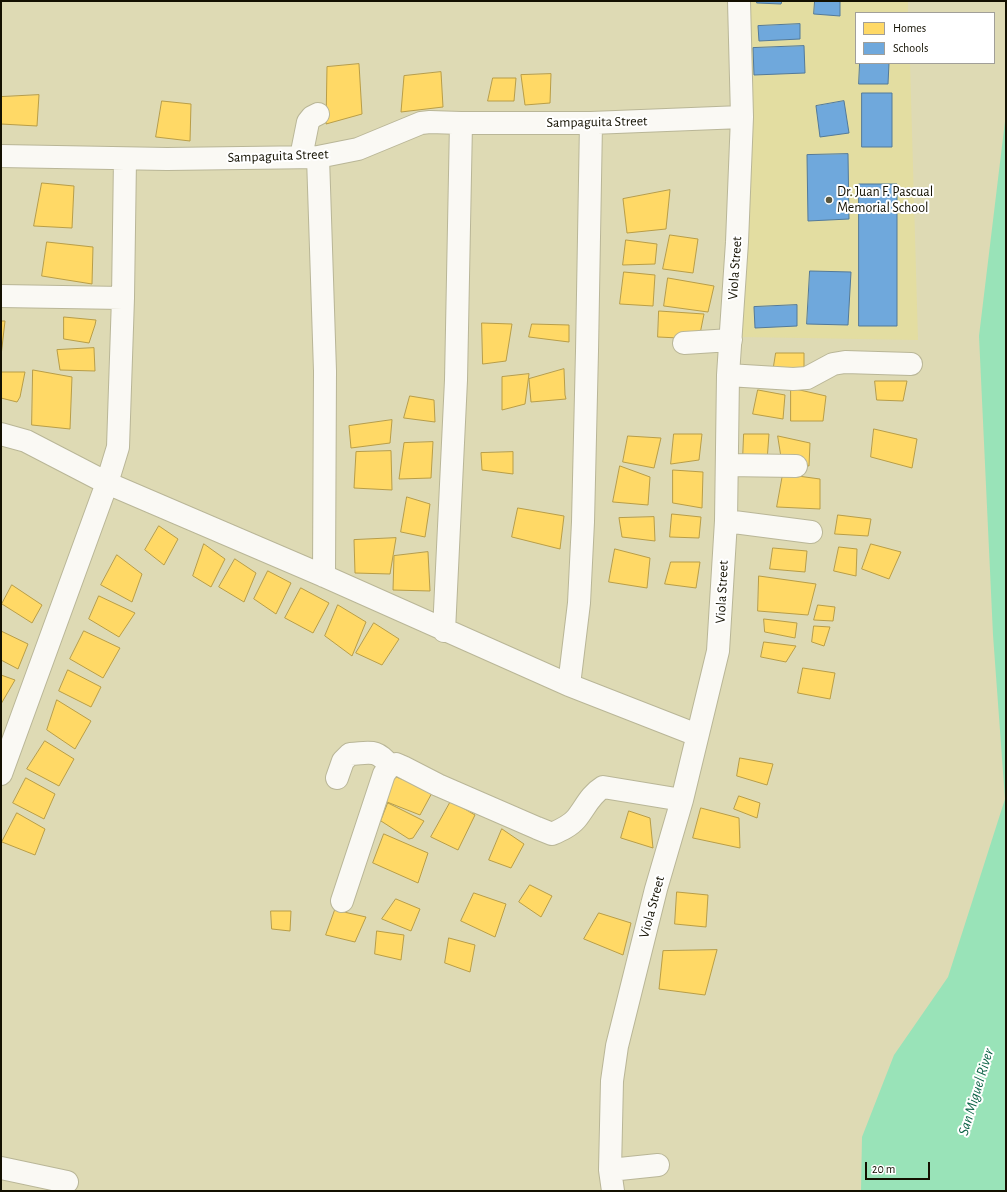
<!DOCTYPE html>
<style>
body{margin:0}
#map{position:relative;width:1007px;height:1192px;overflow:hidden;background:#dedab4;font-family:"Alegreya Sans",sans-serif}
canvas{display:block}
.frame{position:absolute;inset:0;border:2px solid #131000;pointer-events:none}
.legend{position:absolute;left:855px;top:12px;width:140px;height:52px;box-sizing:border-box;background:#fff;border:1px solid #a19f99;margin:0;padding:5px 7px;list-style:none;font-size:12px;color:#131000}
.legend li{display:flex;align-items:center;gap:8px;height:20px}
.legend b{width:20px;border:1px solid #a19f99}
.scale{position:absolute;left:865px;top:1162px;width:65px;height:18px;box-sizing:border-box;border:2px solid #131000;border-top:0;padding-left:5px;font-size:12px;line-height:14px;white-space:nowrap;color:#131000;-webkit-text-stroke:3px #fff;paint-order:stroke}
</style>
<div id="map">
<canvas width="1007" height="1192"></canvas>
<div class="frame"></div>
<ul class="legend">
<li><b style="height:11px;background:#ffd966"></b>Homes</li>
<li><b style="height:11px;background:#6fa8dc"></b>Schools</li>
</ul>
<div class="scale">20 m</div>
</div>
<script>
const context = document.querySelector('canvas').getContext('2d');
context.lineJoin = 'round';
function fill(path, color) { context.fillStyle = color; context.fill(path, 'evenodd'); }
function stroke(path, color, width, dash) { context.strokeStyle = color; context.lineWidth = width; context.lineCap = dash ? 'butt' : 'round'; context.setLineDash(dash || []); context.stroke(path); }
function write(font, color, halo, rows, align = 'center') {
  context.font = font + ' "Alegreya Sans",sans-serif'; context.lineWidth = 4; context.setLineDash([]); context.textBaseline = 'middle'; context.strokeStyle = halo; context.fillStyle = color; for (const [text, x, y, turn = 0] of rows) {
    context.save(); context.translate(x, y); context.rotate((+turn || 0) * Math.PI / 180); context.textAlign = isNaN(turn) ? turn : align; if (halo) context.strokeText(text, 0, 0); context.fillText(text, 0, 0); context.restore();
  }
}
const built = new Path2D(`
 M746 1H908V13H856V63H910L918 340 742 337Z`);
const water = new Path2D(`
 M1006 113V1191H861L862 1137 894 1055 948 977 1005 799 993 635 979 336Z`);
const homes = new Path2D(`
 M359 64 362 114 326 124 327 67Z
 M441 72 443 107 401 112 404 76Z
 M551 74 550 103 525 105 521 75Z
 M493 78H516L514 101H488Z
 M39 95 37 126 1 124V97Z
 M162 101 191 104 190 141 156 137Z
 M42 183 74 186 72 228 34 226Z
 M670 190 666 229 627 233 623 199Z
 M670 235 698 239 693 273 663 269Z
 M626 240 657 244 655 264 623 265Z
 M47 242 93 247 92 284 42 276Z
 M624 272 655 275 653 306 620 304Z
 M668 278 714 286 708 312 664 306Z
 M659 311 704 314 699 339 658 337Z
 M64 317 96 320 95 325 89 343 64 339Z
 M1 321H5L1 356Z
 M482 323 512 324 506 361 483 364Z
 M532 324 569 325V342L529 337Z
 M94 348 95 371 60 370 57 350Z
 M776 353H804V373L773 372Z
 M564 369 565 395 566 399 531 402 529 379Z
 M33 370 72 377 70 429 32 425Z
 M1 372H25L20 397 17 402 1 398Z
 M529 374 525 404 502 410V377Z
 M875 381H907L903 401 877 400Z
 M791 388 826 396 823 421H791Z
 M758 390 785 395 783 419 753 414Z
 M410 396 434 400 435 422 404 418Z
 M392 420 390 443 351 448 349 426Z
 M874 429 917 439 912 468 871 457Z
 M674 434H702L699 460 671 464Z
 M744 434H769L767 461 743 459Z
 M628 436 661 438 654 468 623 462Z
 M778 436 810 443 809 466 782 461Z
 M433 442 431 478 399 479 404 443Z
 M391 451 392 490 354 488 356 452Z
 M513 452V474L482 470 481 453Z
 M620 466 650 477 648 505 613 502Z
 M673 470 703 472 702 508 673 503Z
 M783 474 820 479V509L777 507Z
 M407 497 430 504 425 537 401 532Z
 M518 508 564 516 560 549 512 537Z
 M672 514 701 517 699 538 670 537Z
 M838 515 871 519 868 536 835 534Z
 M654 517 655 541 622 537 619 518Z
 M159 526 178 539 164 565 145 550Z
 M396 538 390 574 355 573 354 540Z
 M204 544 225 559 211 587 193 576Z
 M871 544 901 552 889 579 862 569Z
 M839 547 857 549 856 576 834 571Z
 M773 548 807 551 805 572 770 569Z
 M615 549 650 558 647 588 609 582Z
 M428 552 430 591 393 590 394 556Z
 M117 555 142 574 132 602 101 585Z
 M235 559 256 573 244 602 219 587Z
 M671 562H700L696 588 665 584Z
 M268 571 291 583 276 614 254 599Z
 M759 576 816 584 808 615 758 611Z
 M12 585 42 605 32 623 2 604Z
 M301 588 329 603 313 633 285 618Z
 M99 596 135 613 119 637 89 619Z
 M338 605 366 622 352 656 325 636Z
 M818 605 835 607 833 621 814 620Z
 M764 619 797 623 795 638 765 632Z
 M374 623 399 639 382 665 356 653Z
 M814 626 830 627 824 646 812 642Z
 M1 631 28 644 18 669 1 660Z
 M84 631 120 648 103 678 70 659Z
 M764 642 796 646 786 662 761 657Z
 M803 668 835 673 830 699 798 693Z
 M68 670 101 687 91 707 59 691Z
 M1 675 15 680 1 704Z
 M57 700 91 721 75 749 47 730Z
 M45 741 74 759 59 786 27 769Z
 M740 758 773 764 767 785 737 776Z
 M391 775 433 791 420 815 382 800Z
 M26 778 55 794 44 819 13 803Z
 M739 796 760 803 757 818 734 809Z
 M451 801 475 815 458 850 431 837Z
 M388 803 424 821 413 838 409 839 381 821Z
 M701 808 739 818 740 848 693 838Z
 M629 811 650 818 653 848 621 838Z
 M17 813 45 829 35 855 2 842Z
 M502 829 524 844 511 868 489 860Z
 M384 834 428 853 418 883 373 863Z
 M530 885 552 896 541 917 519 902Z
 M677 892 708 895 706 927 675 924Z
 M474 893 506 904 495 937 461 921Z
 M396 899 420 909 411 931 382 919Z
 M335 910 366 917 355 942 326 935Z
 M271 911H291L290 931 272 929Z
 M599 913 631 923 623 955 584 939Z
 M377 931 404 935 401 960 375 954Z
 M449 938 475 945 470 972 445 963Z
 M717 950 705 995 659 989 663 951Z`);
const schools = new Path2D(`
 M757 1H782L781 4 757 3Z
 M815 1H840V16L814 14Z
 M800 24V39L759 41 758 26Z
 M804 46 805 73 754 75 753 48Z
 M860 63H889L888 84H859Z
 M862 93H892V147H862Z
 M844 101 849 133 820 137 816 106Z
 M848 154 849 219 808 221 807 155Z
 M859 184H897V326H859Z
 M810 271 851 272 848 325 807 324Z
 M797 305V326L755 328 754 307Z`);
const minor = new Path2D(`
 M1 156 167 159 318 157 358 149 421 123 430 122 461 123H591L742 117
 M301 157 308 122 312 117 318 114
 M318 157 325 371 324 576
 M1 296 123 298
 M684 343 731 340
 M728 375 793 379 807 378 833 364 845 362 911 364
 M1 434 26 441 107 483 324 576 569 685 697 735
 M727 465 796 466
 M726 521 811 532
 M444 631 456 380 461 123
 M569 685 579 603 583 522 587 351 591 123
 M1 774 107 483 118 447 123 298 125 159
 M337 778 343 761 350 754C370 753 376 748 390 766
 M342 901 384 774 390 766 396 764 403 767 438 785 537 828 552 834C561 830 570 826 576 819 585 808 590 795 603 787L682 800
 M1 1168 67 1182
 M610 1170 658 1165
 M613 1191 610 1170 612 1081 617 1046 656 889 682 800 718 651 726 521 728 375 737 242 742 117 739 1`);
const markers = [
 [829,200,4,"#5a573f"]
];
const streetNames = [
 ["Sampaguita Street",597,122,-1],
 ["Sampaguita Street",278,156,-2],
 ["Viola Street",735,268,-86],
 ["Viola Street",722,592,-87],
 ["Viola Street",652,907,-75]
];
const poiNames = [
 ["Dr. Juan F. Pascual",837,192],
 ["Memorial School",837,208]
];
const waterNames = [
 ["San Miguel River",976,1092,-73]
];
fill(built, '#e3dda1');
fill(water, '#99e3b8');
fill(homes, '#ffd966');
stroke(homes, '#b89d47', 1);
fill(schools, '#6fa8dc');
stroke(schools, '#537a9a', 1);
stroke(minor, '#b9b697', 24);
stroke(minor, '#faf9f4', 22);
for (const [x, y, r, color] of markers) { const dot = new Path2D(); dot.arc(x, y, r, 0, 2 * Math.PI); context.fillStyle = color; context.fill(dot); stroke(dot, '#fff', 1.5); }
write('14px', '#131000', '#fff', streetNames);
write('14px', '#131000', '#fff', poiNames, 'left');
write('italic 15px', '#0d6346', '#fff', waterNames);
</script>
